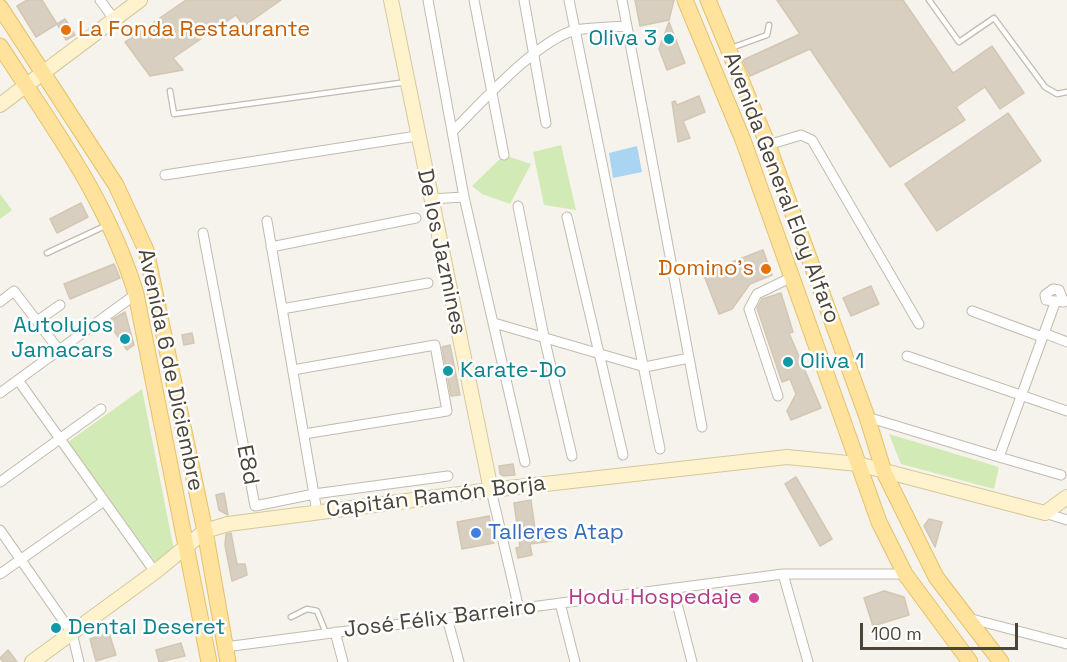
<!DOCTYPE html>
<meta charset="utf-8">
<style>
body{margin:0}
#map{position:relative;width:1067px;height:662px;overflow:hidden;background:#f6f3ec;font-family:"Space Grotesk",sans-serif}
canvas{display:block}
.scale{position:absolute;left:860px;top:623px;width:158px;height:27px;box-sizing:border-box;border:3px solid #4b4439;border-top:0;padding-left:8px;font-size:18px;line-height:21px;white-space:nowrap;color:#4b4439;-webkit-text-stroke:4px #fff;paint-order:stroke}
</style>
<div id="map">
<canvas width="1067" height="662"></canvas>
<div class="scale">100 m</div>
</div>
<script>
const context = document.querySelector('canvas').getContext('2d');
context.lineJoin = 'round';
function fill(path, color) { context.fillStyle = color; context.fill(path, 'evenodd'); }
function stroke(path, color, width, dash) { context.strokeStyle = color; context.lineWidth = width; context.lineCap = dash ? 'butt' : 'round'; context.setLineDash(dash || []); context.stroke(path); }
function write(font, color, halo, rows, align = 'center') {
  context.font = font + ' "Space Grotesk",sans-serif'; context.lineWidth = 5; context.setLineDash([]); context.textBaseline = 'middle'; context.strokeStyle = halo; context.fillStyle = color; for (const [text, x, y, turn = 0] of rows) {
    context.save(); context.translate(x, y); context.rotate((+turn || 0) * Math.PI / 180); context.textAlign = isNaN(turn) ? turn : align; if (halo) context.strokeText(text, 0, 0); context.fillText(text, 0, 0); context.restore();
  }
}
const green = new Path2D(`
 M561 145 576 210 544 205 533 152Z
 M504 155 531 164 510 204 482 194 472 186Z
 M0 194 12 210 0 219Z
 M142 389 174 550 155 562 68 442Z
 M889 434 999 467 994 489 901 464Z`);
const water = new Path2D(`
 M637 146 642 172 613 178 609 153Z`);
const building = new Path2D(`
 M27 0H42L57 24 36 37 17 6Z
 M186 0H281L244 26 236 15 173 58 183 70 150 76 125 42Z
 M635 0H674L669 20 640 26Z
 M777 0H903L953 73 992 46 1024 93 1000 109 985 87 956 107 965 120 890 167 810 49 750 76 743 60 800 34Z
 M65 19 75 35 66 40 57 24Z
 M669 22 685 63 667 70 659 49Z
 M699 96 705 112 683 121 690 138 678 142 672 102 675 101 677 105Z
 M1008 113 1041 161 937 231 905 184Z
 M81 203 88 217 57 233 50 219Z
 M763 250 772 275 750 284 732 309 719 314 703 273Z
 M114 264 120 278 70 299 64 284Z
 M871 286 879 304 851 316 843 298Z
 M781 293 793 332 789 333 821 408 791 420 787 411 796 394 790 379 782 382 757 308 762 299Z
 M125 312 134 345 127 350 108 322Z
 M192 333 194 343 184 345 182 335Z
 M450 345 460 395 451 396 442 347Z
 M513 464 515 475 503 476 500 474 499 466Z
 M796 477 832 539 820 546 785 484Z
 M224 493 228 515 219 510 216 495Z
 M531 500 535 529 550 527 552 541 530 544 532 555 518 558 516 548 520 547 514 503Z
 M489 516 494 543 462 549 457 522Z
 M929 519 942 522 935 547 924 526Z
 M231 533 237 564H245L247 575 232 581 225 545 226 534Z
 M884 591 904 597 909 615 873 626 864 598Z
 M109 633 116 655 96 661 90 639Z
 M181 643 185 656 159 662 156 650Z
 M8 650 17 662H3L0 658Z`);
const lane = new Path2D(`
 M929 0 959 42 994 18 1045 87 1057 94 1067 92
 M731 48 767 35 769 25
 M170 91 174 114 407 82
 M47 253 105 226
 M291 617 307 609 317 611 326 633`);
const street = new Path2D(`
 M100 0 114 19
 M428 0 464 197 525 462
 M474 0 504 155
 M524 0 546 123
 M569 0 660 449
 M622 0 702 427
 M452 132C479 105 539 38 576 30 592 27 610 27 626 26
 M768 145 801 135 812 140 919 324
 M165 175 417 136
 M430 199 464 197
 M518 206 544 337 572 456
 M567 217 623 455
 M267 221 317 512
 M203 233 255 506 314 494 448 476
 M271 247 416 218
 M1053 289 1059 290 1064 302 1046 300 1045 295Z
 M0 302 14 291 59 350
 M282 309 428 283
 M972 311 1042 337
 M37 321 60 305
 M494 323 645 367 689 358
 M1044 333 1067 342
 M907 356 1067 411
 M293 370 435 345 447 411 304 434
 M18 380 155 572
 M0 393 136 294
 M778 396 749 309 757 294 792 277
 M867 417 999 457 1055 303
 M999 457 1061 475
 M0 482 101 409
 M491 490 519 609
 M1045 513 1067 520
 M0 530 72 633 79 662
 M0 574 104 501
 M783 574 808 662
 M673 588 692 662
 M560 603 575 662
 M447 618 459 662
 M968 618 1067 644
 M335 632 343 662
 M225 647 783 574H905`);
const secondary = new Path2D(`
 M391 0 491 490
 M0 105 140 0
 M32 662 155 572 205 531 228 524 491 490 787 457 858 464 1045 513 1067 497`);
const primary = new Path2D(`
 M685 0 743 140 879 522 905 574 970 662
 M708 0 768 145 867 417 884 472 936 577 1001 662
 M0 7 116 185 146 250 205 531 228 662
 M0 46C53 127 108 201 136 294L209 662`);
const markers = [
 [66,30,6,"#e8710a"],
 [669,39,6,"#0f9aa8"],
 [766,269,6,"#e8710a"],
 [125,339,6,"#0f9aa8"],
 [788,362,6,"#0f9aa8"],
 [448,371,6,"#0f9aa8"],
 [476,533,6,"#3f7fe0"],
 [754,598,6,"#d1479c"],
 [56,628,6,"#0f9aa8"]
];
const foodNames = [
 ["La Fonda Restaurante",78,30],
 ["Domino's",754,269,"right"]
];
const cultureNames = [
 ["Oliva 3",657,39,"right"],
 ["Autolujos",113,326,"right"],
 ["Jamacars",113,351,"right"],
 ["Oliva 1",800,362],
 ["Karate-Do",460,371],
 ["Dental Deseret",68,628]
];
const streetNames = [
 ["Avenida General Eloy Alfaro",781,188,69],
 ["De los Jazmines",441,252,78],
 ["Avenida 6 de Diciembre",170,370,78],
 ["E8d",247,465,79],
 ["Capitán Ramón Borja",436,497,-7],
 ["José Félix Barreiro",440,619,-7]
];
const shopNames = [
 ["Talleres Atap",488,533]
];
const hotelNames = [
 ["Hodu Hospedaje",742,598]
];
fill(green, '#d2eab5');
fill(water, '#a9d4f2');
fill(building, '#d8cfc1');
stroke(building, '#d3c7b4', 1.5);
stroke(lane, '#c2bbae', 7);
stroke(street, '#c2bbae', 11);
stroke(secondary, '#d6c79b', 16);
stroke(primary, '#e6c16a', 17);
stroke(lane, '#fff', 4.5);
stroke(street, '#fff', 9);
stroke(secondary, '#fff3cd', 14);
stroke(primary, '#ffe39c', 15);
for (const [x, y, r, color] of markers) { const dot = new Path2D(); dot.arc(x, y, r, 0, 2 * Math.PI); context.fillStyle = color; context.fill(dot); stroke(dot, '#fff', 2); }
write('22px', '#c56008', '#fff', foodNames, 'left');
write('22px', '#0d838f', '#fff', cultureNames, 'left');
write('22px', '#4b4439', '#fff', streetNames);
write('22px', '#366cbe', '#fff', shopNames, 'left');
write('22px', '#b23c85', '#fff', hotelNames, 'right');
</script>
